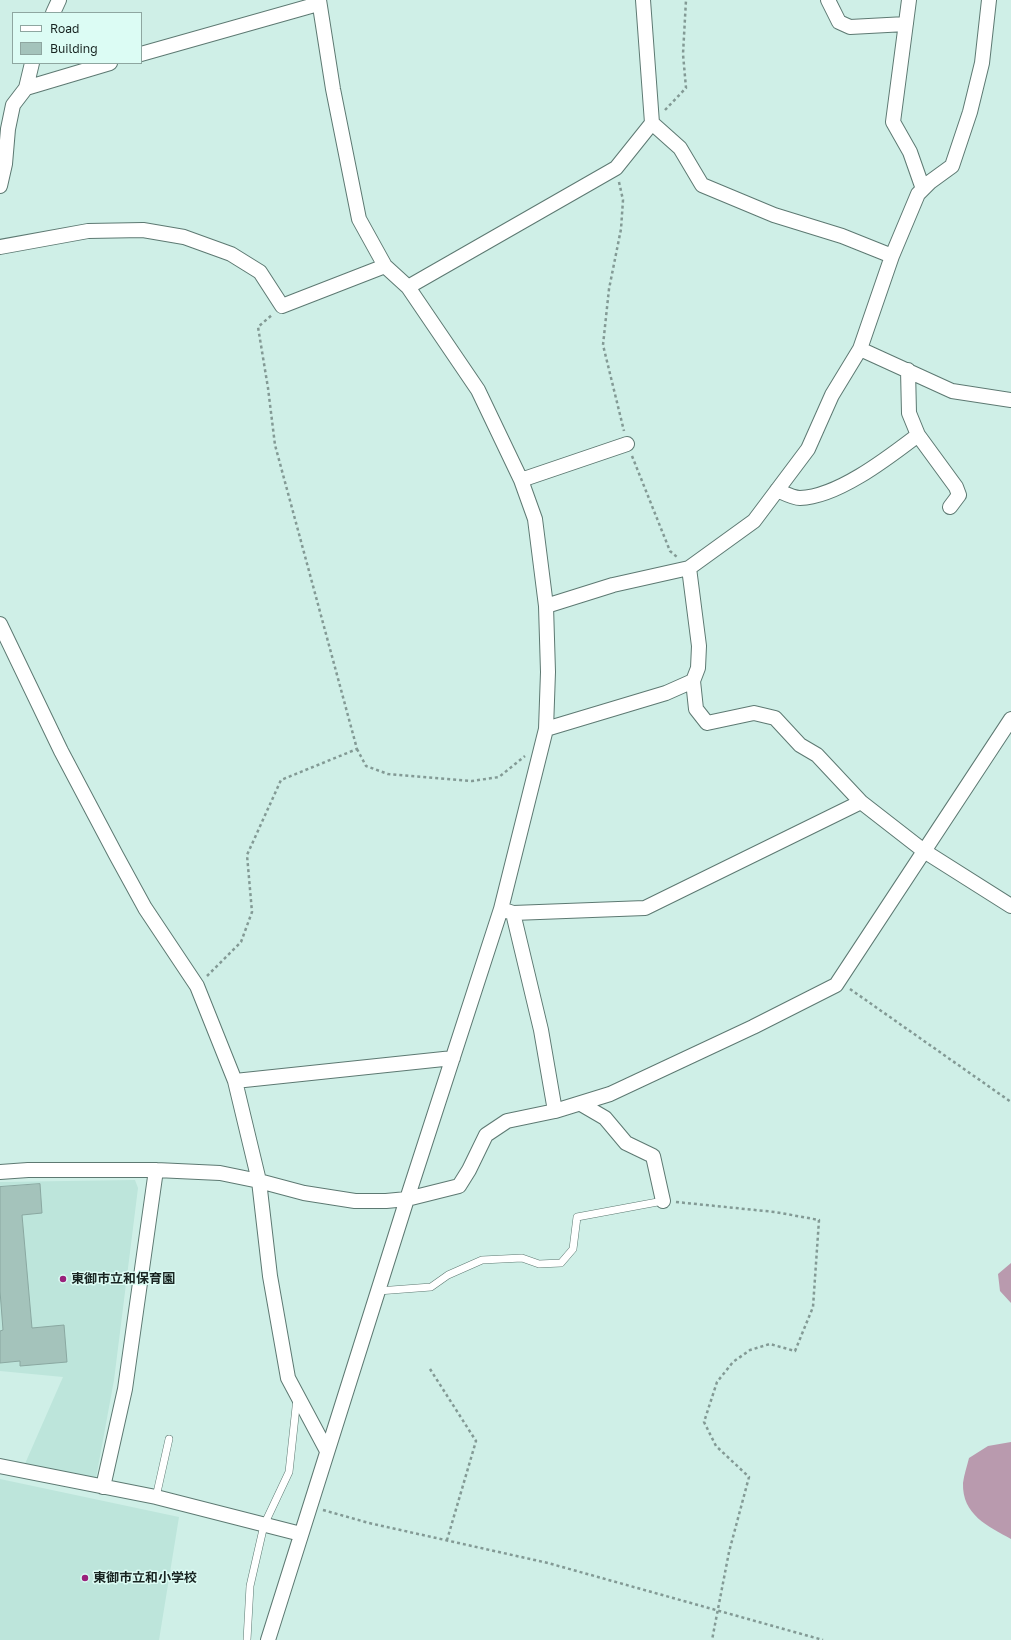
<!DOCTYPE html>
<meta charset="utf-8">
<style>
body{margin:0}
#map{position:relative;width:1011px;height:1640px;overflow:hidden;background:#cfefe7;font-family:"Golos Text",sans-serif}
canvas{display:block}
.legend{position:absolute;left:12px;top:12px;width:130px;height:52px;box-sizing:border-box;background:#dcfcf4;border:1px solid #8ea6a0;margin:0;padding:5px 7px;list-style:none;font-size:12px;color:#182421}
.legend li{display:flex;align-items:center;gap:8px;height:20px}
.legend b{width:20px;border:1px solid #8ea6a0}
</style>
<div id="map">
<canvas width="1011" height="1640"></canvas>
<ul class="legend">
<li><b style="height:5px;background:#fff"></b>Road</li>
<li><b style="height:11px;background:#a4c3bb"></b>Building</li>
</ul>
</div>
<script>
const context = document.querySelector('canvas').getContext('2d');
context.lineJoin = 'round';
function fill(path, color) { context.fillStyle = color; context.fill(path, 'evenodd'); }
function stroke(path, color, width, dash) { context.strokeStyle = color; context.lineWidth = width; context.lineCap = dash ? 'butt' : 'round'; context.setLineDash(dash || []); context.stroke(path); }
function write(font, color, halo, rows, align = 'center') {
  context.font = font + ' "Golos Text","Noto Sans JP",sans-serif'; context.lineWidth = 3; context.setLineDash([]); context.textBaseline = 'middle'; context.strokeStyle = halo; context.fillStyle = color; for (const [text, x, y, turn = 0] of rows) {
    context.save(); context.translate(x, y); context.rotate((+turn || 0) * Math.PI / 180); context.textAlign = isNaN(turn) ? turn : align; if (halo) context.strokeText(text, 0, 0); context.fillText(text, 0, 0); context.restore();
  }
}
const built = new Path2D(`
 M135 1180 138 1188 114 1380 96 1478 24 1466 63 1377 0 1371V1182Z
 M0 1479 179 1517 159 1640H0Z`);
const forest = new Path2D(`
 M1011 1263V1303L1000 1291 998 1274Z
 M1011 1442V1539C988 1526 962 1515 963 1483 964 1475 967 1466 969 1458L988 1446Z`);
const building = new Path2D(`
 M40 1184 42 1213 22 1215 32 1328 64 1325 67 1362 20 1366V1361L0 1363V1331L3 1330 0 1291V1187Z`);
const path = new Path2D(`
 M665 110 686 88 683 54 686 0
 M619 182 623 200 621 229 609 289 603 345 624 431
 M632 456 670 551 677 557
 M357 749 366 766 388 774 472 781 499 777 525 756
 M207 976 241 942 252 912 247 855 281 780 357 749 275 445 268 388 258 327 273 314
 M850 989 1011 1102
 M676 1202 775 1212 819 1220 813 1307 795 1351 770 1344 750 1350 733 1362 717 1382 704 1422 716 1446 749 1477 729 1552 712 1640
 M430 1369 476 1441 447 1540
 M323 1510 369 1523 548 1563 823 1640`);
const service = new Path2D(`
 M378 1291 431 1287 448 1275 482 1260 522 1258 539 1264 561 1263 573 1249 577 1217 663 1201
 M156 1497 169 1439
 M247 1640 250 1586 264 1525 289 1472 297 1398`);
const minor = new Path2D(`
 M828 0 839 22 850 27 906 24
 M909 0 893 122 910 152 923 189
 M53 13 59 0
 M141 54 318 4
 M26 88 32 63
 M652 123 680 148 702 185 774 215 842 236 892 256
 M0 186 5 164 8 129 13 105 26 88 110 63
 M0 247 88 231 143 230 184 237 231 254 260 272 282 306 385 266
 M408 287 616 168 652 123 643 0
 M860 349 952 391 1011 400
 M908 370 909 413 918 435 956 487 959 495 950 507
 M521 480 627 444
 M777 490C784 493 793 498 800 498 838 497 889 457 918 435
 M689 568 699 646 698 668 693 681 696 709 707 723 754 713 775 718 800 745 817 755 861 802 924 851 1011 906
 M546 606 613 585 689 568 754 521 808 449 832 395 860 349 892 256 918 194 930 182 952 166 970 112 982 63 989 0
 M0 624 61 751 116 855 145 908 197 986 235 1081 259 1181 270 1276 288 1378 327 1451
 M546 729 666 693 693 681
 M501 909 513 913 645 908 861 802
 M513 913 541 1030 555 1111
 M235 1081 453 1058
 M581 1104 605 1118 626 1143 653 1156 663 1201
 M0 1172 28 1170H156L220 1173 259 1181 304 1193 355 1201H386L407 1199 459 1186 469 1170 486 1135 507 1121 555 1111 610 1094 753 1027 836 985 1011 719
 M0 1466 156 1497 301 1534
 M103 1487 125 1389 156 1170
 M268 1640 407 1199 501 909 546 729 548 672 546 606 535 519 521 480 478 390 408 287 385 266 359 219 333 89 319 0`);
const markers = [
 [63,1279,4,"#99217b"],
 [85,1578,4,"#99217b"]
];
const poiNames = [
 ["東御市立和保育園",71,1279],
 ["東御市立和小学校",93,1578]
];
fill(built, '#bde5db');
fill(forest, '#b99aae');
fill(building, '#a4c3bb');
stroke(building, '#8aa8a1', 1);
stroke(service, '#5d7972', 8);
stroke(minor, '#5d7972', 16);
stroke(path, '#839a95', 2.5, [3, 3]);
stroke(service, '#fff', 7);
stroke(minor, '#fff', 14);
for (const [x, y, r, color] of markers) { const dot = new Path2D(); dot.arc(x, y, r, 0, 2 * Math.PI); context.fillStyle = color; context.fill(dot); stroke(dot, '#dcfcf4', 1.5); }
write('bold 13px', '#182421', '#dcfcf4', poiNames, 'left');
</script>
